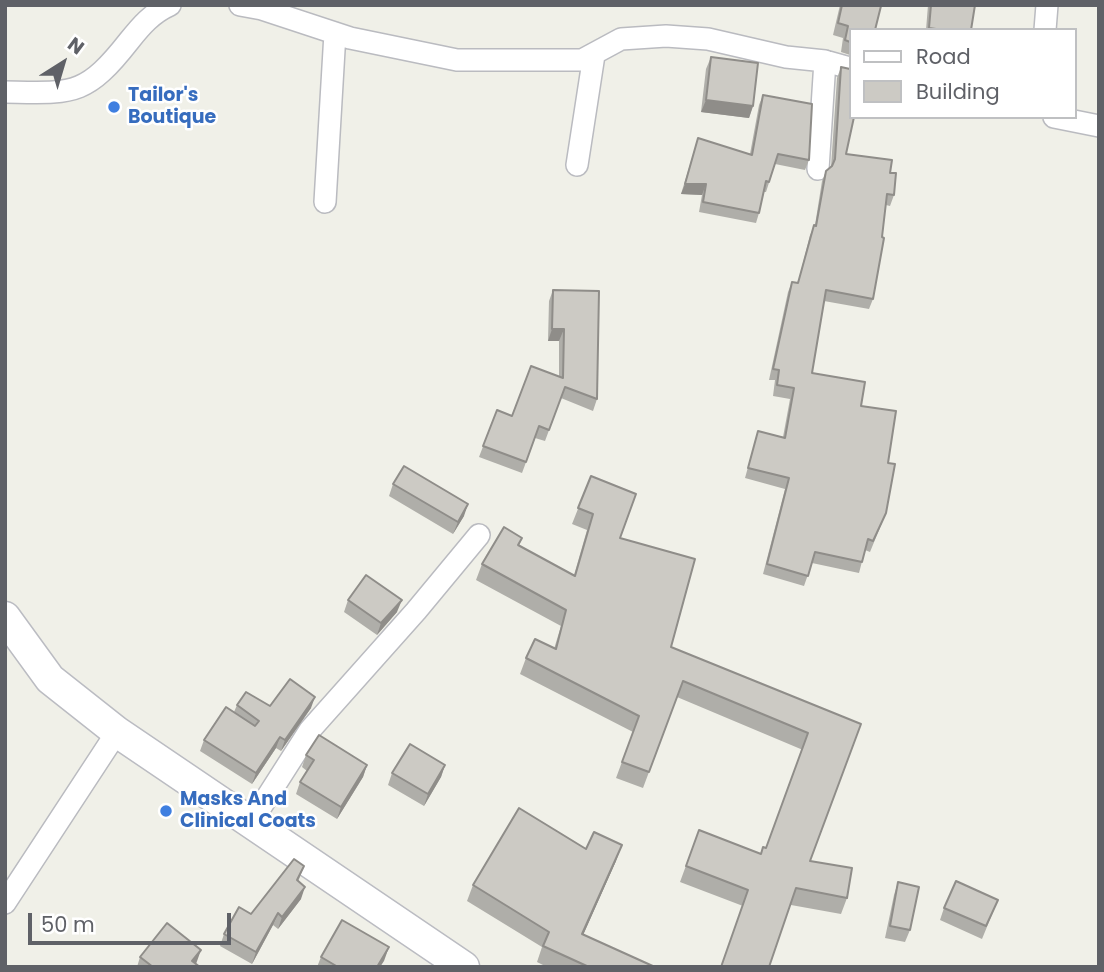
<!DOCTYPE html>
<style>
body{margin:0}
#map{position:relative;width:1104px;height:972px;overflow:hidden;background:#f0f0e8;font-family:Poppins,sans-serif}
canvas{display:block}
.frame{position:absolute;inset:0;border:7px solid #5f6167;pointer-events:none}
.legend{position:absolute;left:849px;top:28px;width:228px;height:91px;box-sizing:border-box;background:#fff;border:2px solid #bfc0c2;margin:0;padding:9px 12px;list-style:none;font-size:21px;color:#5f6167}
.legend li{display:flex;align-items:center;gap:14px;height:35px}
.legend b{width:35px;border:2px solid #bfc0c2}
.north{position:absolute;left:28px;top:28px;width:70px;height:70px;-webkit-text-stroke:5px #fff;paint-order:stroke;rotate:37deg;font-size:19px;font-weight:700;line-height:28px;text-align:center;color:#5f6167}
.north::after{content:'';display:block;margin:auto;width:24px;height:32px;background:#5f6167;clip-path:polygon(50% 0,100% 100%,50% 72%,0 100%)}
.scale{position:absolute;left:28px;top:913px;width:203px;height:32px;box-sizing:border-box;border:4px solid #5f6167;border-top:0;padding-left:9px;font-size:21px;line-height:24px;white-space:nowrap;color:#5f6167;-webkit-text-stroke:5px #fff;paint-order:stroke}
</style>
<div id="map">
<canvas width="1104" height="972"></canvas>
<div class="frame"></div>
<ul class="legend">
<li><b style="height:9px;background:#fff"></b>Road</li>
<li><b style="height:19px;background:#cccac4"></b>Building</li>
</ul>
<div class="north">N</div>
<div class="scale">50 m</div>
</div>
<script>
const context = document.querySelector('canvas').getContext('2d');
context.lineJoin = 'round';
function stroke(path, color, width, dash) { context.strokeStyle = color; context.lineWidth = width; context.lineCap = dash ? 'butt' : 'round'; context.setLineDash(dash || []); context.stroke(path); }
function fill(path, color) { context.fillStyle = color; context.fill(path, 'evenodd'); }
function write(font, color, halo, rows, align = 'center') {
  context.font = font + ' Poppins,sans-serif'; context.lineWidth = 5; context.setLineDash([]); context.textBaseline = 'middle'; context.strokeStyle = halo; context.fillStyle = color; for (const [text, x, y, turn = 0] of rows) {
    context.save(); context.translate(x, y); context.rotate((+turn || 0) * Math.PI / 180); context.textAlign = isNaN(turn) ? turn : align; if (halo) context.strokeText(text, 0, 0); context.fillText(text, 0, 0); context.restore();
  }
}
const street = new Path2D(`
 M240 5 262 9 350 38 457 60H582L621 39 666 36 708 39 786 57 825 61 850 68
 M1045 30 1047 5
 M5 92C73 93 85 97 129 41 141 26 152 13 170 5
 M1054 117 1099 126
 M577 165 594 55
 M818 169 825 61
 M325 202 335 33
 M250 824 310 730 416 611 479 535
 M5 903 117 732`);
const secondary = new Path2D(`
 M5 617 50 679 117 732 464 967`);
const wall = new Path2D(`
 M840 5H876L850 30V55L841 52 843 38 833 35Z
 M928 5H975L971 30H926Z
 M711 57 753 106 749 118 701 112 706 69Z
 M841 67 846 154 890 173 894 195 890 206 886 205 873 299 869 309 824 301 812 373 861 406 888 463 886 513 870 552 865 550 859 573 812 563 804 586 763 574 785 489 745 478 758 431 783 437 790 399 773 396 775 380H769L788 292 792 282 798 283 810 235 815 225 822 181 826 171 831 167 837 78Z
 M763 95 809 160 805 170 775 164 766 192H764L759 213 756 223 699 212 702 195 681 194 698 138 750 154 759 105Z
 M553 290 597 399 593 411 561 398 545 441 535 438 522 473 479 457 497 410 512 416 559 377V341H548L549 301Z
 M591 476 671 647 861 724 810 861 847 898 841 914 791 905 743 906 680 882 699 830 761 854 766 848 803 750 677 697 643 788 616 778 633 732 520 674 526 658 554 649 561 626 476 580 482 564 522 538 519 546 574 575 587 530 572 524Z
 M393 484 464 516 453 534 389 496Z
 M348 600 397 612 377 635 344 612Z
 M237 705 311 708 281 751 276 748 252 784 200 751 204 740 234 712Z
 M306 755 367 765 363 777 337 819 296 794 300 782 307 771 302 767Z
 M445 765 441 777 424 806 388 785 392 773Z
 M586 849 616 861 583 935 655 967H547L537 962 542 947 467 901 473 885Z
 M304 866 298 882 301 899 278 929 273 925 252 964 220 946 224 934 251 914Z
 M898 882 910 930 905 942 885 938 894 895Z
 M998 900 982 939 940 920 944 908Z
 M389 947 380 967H317L321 957Z
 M140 957 196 964 200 967H137Z`);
const shadedWall = new Path2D(`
 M706 100 753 106 749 118 701 112Z
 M685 184H706L702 195 681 194Z
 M552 329H564L559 341H548Z
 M468 504 464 516 453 534 458 522Z
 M402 600 397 612 377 635 381 623Z
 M315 697 311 708 281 751 285 740Z
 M280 737 276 748 252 784 256 773Z
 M367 765 363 777 337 819 341 807Z
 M445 765 441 777 424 806 428 794Z
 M622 845 616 861 576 951 582 934Z
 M305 887 301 899 278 929 282 917Z
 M278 913 273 925 252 964 256 952Z
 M389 947 384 961 380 967H377Z
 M201 950 196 964 192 961Z`);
const building = new Path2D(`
 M842 5H876L881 6 875 30H850V42L845 40 848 26 838 23Z
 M931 5H975L971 30H943L929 28Z
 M711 57 758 63 753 106 706 100Z
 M841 67 850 69V117H854L846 154 892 160 890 173H896L894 195 887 194 882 237 884 238 873 299 826 290 812 373 865 382 861 406 896 411 888 463 895 464 886 513 873 541 868 539 862 562 815 552 808 576 767 564 789 478 748 468 758 431 785 438 794 388 777 385 779 370 773 369 792 282 798 283 814 225 816 226 826 171 832 166 835 159Z
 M763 95 812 104 809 160 778 154 769 182 766 181 759 213 703 202 706 184H685L698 138 752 155Z
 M553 290 599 291 597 399 565 387 549 430 539 426 526 462 483 446 497 410 512 416 531 366 563 378 564 329H552Z
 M404 466 468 504 458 522 393 484Z
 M591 476 636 494 620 538 695 559 671 647 861 724 810 861 852 868 847 898 796 888 769 967H721L748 890 686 866 699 830 761 854 763 847 766 848 808 733 683 681 649 772 622 762 639 716 526 658 535 639 556 649 566 610 482 564 504 527 522 538 518 545 575 576 593 514 578 508Z
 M366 575 402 600 381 623 348 600Z
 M290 679 315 697 285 740 280 737 256 773 204 740 226 707 255 726 259 721 237 705 246 692 270 706Z
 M319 735 367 765 341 807 300 782 314 760 306 755Z
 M410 744 445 765 428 794 392 773Z
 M519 808 586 849 594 832 622 845 582 934 655 967H589L543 946 549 932 473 885Z
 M294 859 304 866 297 880 305 887 282 917 278 913 256 952 224 934 239 907 251 914Z
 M956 881 998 900 986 926 944 908Z
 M898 882 919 887 910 930 890 926Z
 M342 920 389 947 377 967H338L321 957Z
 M167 923 201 950 192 961 200 967H153L140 957Z`);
const markers = [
 [114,107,7,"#3f7fe0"],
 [166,811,7,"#3f7fe0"]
];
const shopNames = [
 ["Tailor's",128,96],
 ["Boutique",128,118],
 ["Masks And",180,800],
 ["Clinical Coats",180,822]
];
stroke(street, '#babbc0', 24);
stroke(secondary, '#bbbcc2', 33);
stroke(street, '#fff', 21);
stroke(secondary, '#fff', 30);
fill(wall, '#afaea9');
fill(shadedWall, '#8f8d89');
fill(building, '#cccac4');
stroke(building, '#8f8d89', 2);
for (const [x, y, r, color] of markers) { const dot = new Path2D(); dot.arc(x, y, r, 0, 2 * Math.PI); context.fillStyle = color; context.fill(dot); stroke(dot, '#fff', 2.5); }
write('bold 19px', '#366cbe', '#fff', shopNames, 'left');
</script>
